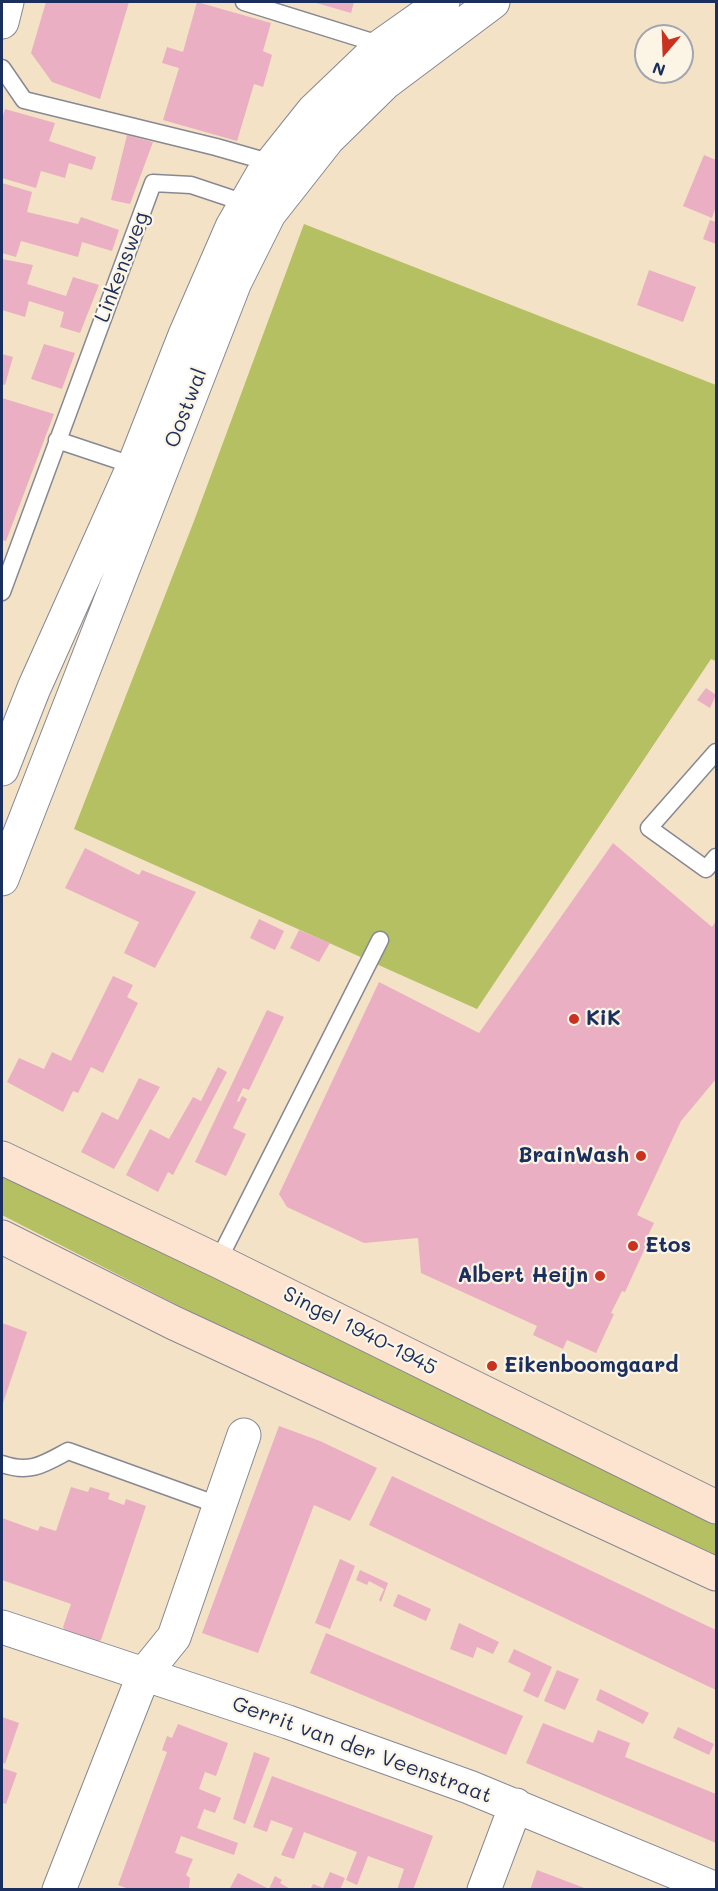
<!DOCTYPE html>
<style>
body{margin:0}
#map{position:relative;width:718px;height:1891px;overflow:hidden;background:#f3e2c5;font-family:Mali,sans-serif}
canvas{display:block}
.frame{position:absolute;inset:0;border:3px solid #1b2f5e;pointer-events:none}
.north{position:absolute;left:634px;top:24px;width:60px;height:60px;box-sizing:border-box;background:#fcf5e5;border:2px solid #a2a6af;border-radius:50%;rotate:199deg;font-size:16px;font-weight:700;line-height:24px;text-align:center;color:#1b2f5e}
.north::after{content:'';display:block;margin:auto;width:21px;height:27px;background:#c8321e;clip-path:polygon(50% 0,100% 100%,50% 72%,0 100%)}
</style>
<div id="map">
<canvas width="718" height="1891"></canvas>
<div class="frame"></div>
<div class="north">N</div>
</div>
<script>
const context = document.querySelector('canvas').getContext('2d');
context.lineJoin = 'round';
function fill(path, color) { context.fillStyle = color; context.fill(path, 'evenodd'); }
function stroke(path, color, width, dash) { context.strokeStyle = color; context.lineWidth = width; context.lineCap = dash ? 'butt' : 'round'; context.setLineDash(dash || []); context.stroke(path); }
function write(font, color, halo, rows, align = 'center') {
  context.font = font + ' Mali,sans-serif'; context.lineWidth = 4.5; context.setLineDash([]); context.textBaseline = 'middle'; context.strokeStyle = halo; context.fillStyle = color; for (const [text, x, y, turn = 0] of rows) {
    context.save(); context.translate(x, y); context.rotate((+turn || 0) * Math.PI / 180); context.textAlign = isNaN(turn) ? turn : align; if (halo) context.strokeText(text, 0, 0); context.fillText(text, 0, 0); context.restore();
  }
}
const green = new Path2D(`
 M304 224 716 385V661L711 659 477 1009 74 829 194 521Z
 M2 1177 716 1515V1561L292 1364 2 1215Z`);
const building = new Path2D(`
 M46 2H129L100 99 52 82 31 53Z
 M197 2 271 23 263 51 272 55 263 87 254 84 237 141 163 120 179 68 162 63 167 47 183 52Z
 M313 2H354L351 13Z
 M5 109 55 123 49 141 96 157 92 170 69 163 65 178 41 171 36 188 2 178V119Z
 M127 135 153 142 130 204 111 200Z
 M704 155 716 160V206L712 218 683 206Z
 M2 183 32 192 27 212 78 224 81 217 119 230 112 251 82 242 78 257 21 241 16 257 2 253Z
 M710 220 716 222V244L703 239Z
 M2 259 33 265 27 284 66 296 73 277 99 285 80 333 60 327 64 312 29 301 25 317 2 310Z
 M649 270 696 287 683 322 637 305Z
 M44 344 75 353 62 389 31 379Z
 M2 354 13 357 5 385 2 384Z
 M2 398 54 414 6 541 2 540Z
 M706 688 716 695 710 708 697 700Z
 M613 843 712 927 716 921V1079L681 1121 637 1215 654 1223 644 1244 646 1246 625 1292 622 1291 611 1313 614 1314 596 1353 567 1340 563 1349 533 1335 537 1326 421 1273 418 1238 364 1243 287 1207 279 1194 379 982 479 1033Z
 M85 848 139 875 142 870 196 892 155 968 124 953 139 922 65 888Z
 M259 919 284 931 275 950 250 938Z
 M299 930 330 943 319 962 290 948Z
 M113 976 133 985 127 997 138 1003 103 1073 91 1067 78 1093 73 1091 63 1112 7 1082 19 1058 44 1069 52 1052 71 1061Z
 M267 1010 284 1017 249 1090 243 1088 237 1101 239 1102 242 1096 247 1099 233 1128 246 1134 226 1176 195 1162Z
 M218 1067 227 1072 173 1175 168 1172 158 1192 126 1175 150 1129 169 1139 193 1097 201 1101Z
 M139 1078 160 1087 114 1169 81 1152 102 1112 118 1120Z
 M2 1323 27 1332 2 1406Z
 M279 1426 320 1441 377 1468 350 1521 314 1505 258 1653 202 1633Z
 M392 1476 716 1630V1690L369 1525Z
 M71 1487 88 1492 90 1487 110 1493 108 1499 124 1505 126 1499 146 1506 101 1640 94 1643 67 1633 63 1627 71 1604 2 1580V1518L38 1531 40 1526 56 1531Z
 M340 1559 355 1566 330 1629 315 1623Z
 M360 1570 388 1583 381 1602 379 1600 384 1589 369 1581 367 1585 356 1580Z
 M398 1594 431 1609 426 1621 393 1606Z
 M459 1623 499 1642 493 1654 477 1647 473 1658 450 1649Z
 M326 1633 523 1716 506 1755 310 1673Z
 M514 1649 552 1667 538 1698 523 1691 531 1673 508 1662Z
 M557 1670 579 1679 565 1710 544 1701Z
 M600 1689 649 1713 643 1724 596 1700Z
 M2 1717 19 1723 5 1764 2 1762Z
 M543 1723 593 1743 598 1730 630 1743 625 1757 716 1794V1843L526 1763Z
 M178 1724 228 1743 216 1776 205 1772 199 1789 221 1798 215 1813 204 1809 197 1828 238 1843 234 1855 181 1836 175 1853 193 1859 186 1875 190 1878 189 1888 131 1890 118 1885 167 1752 162 1750 167 1736 172 1738Z
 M678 1727 714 1744 709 1755 673 1738Z
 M254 1752 270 1758 245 1824 233 1819Z
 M2 1768 17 1773 6 1804 2 1803Z
 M272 1776 433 1836 413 1890H397L404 1869 368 1856 357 1885 346 1880 357 1852 304 1832 294 1859 281 1855 293 1828 271 1820 267 1832 253 1827Z
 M537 1870 587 1889V1890H530Z
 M330 1872 345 1878 340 1890H310L313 1884 323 1888Z
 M238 1873 269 1889 275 1876 282 1880 280 1883 292 1890H229Z`);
const service = new Path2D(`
 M244 2 382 45
 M2 68 24 100 216 147 272 163
 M57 440 138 467
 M2 592 153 183 191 185 245 203
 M716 752 649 828 706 869 716 857
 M218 1261 380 940
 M2 1464C30 1474 44 1464 68 1451L218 1505`);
const minor = new Path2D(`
 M2 22 7 2
 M2 1627 288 1722 469 1787 716 1889
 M59 1890 144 1674 174 1637 244 1435
 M484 1890 516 1805`);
const tertiary = new Path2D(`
 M2 769 34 688 134 465 185 335 232 227 262 175 313 111 382 45 443 2
 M2 879 235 282 269 214 328 139 385 83 493 2`);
const secondary = new Path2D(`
 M2 1158 218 1261 716 1507
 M2 1237 174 1323 716 1574`);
const markers = [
 [574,1019,6,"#c8321e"],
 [641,1156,6,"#c8321e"],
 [633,1246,6,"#c8321e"],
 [600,1276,6,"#c8321e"],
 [492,1366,6,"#c8321e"]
];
const streetNames = [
 ["Linkensweg",122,267,-69],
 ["Oostwal",186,408,-69],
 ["Singel 1940-1945",360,1331,27],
 ["Gerrit van der Veenstraat",362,1750,20]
];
const poiNames = [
 ["KiK",586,1019],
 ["BrainWash",629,1156,"right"],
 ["Etos",645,1246],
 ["Albert Heijn",588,1276,"right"],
 ["Eikenboomgaard",504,1366]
];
fill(green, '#b4c062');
fill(building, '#eaafc2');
stroke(service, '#878892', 19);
stroke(minor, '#878892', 35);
stroke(tertiary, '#878892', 35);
stroke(secondary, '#878892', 35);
stroke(service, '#fff', 16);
stroke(minor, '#fff', 33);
stroke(tertiary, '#fff', 33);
stroke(secondary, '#fde4d1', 33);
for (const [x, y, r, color] of markers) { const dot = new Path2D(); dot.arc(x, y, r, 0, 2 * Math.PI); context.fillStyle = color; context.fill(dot); stroke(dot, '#fcf5e5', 2); }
write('21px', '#1b2f5e', '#fcf5e5', streetNames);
write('bold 21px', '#1b2f5e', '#fcf5e5', poiNames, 'left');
</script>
